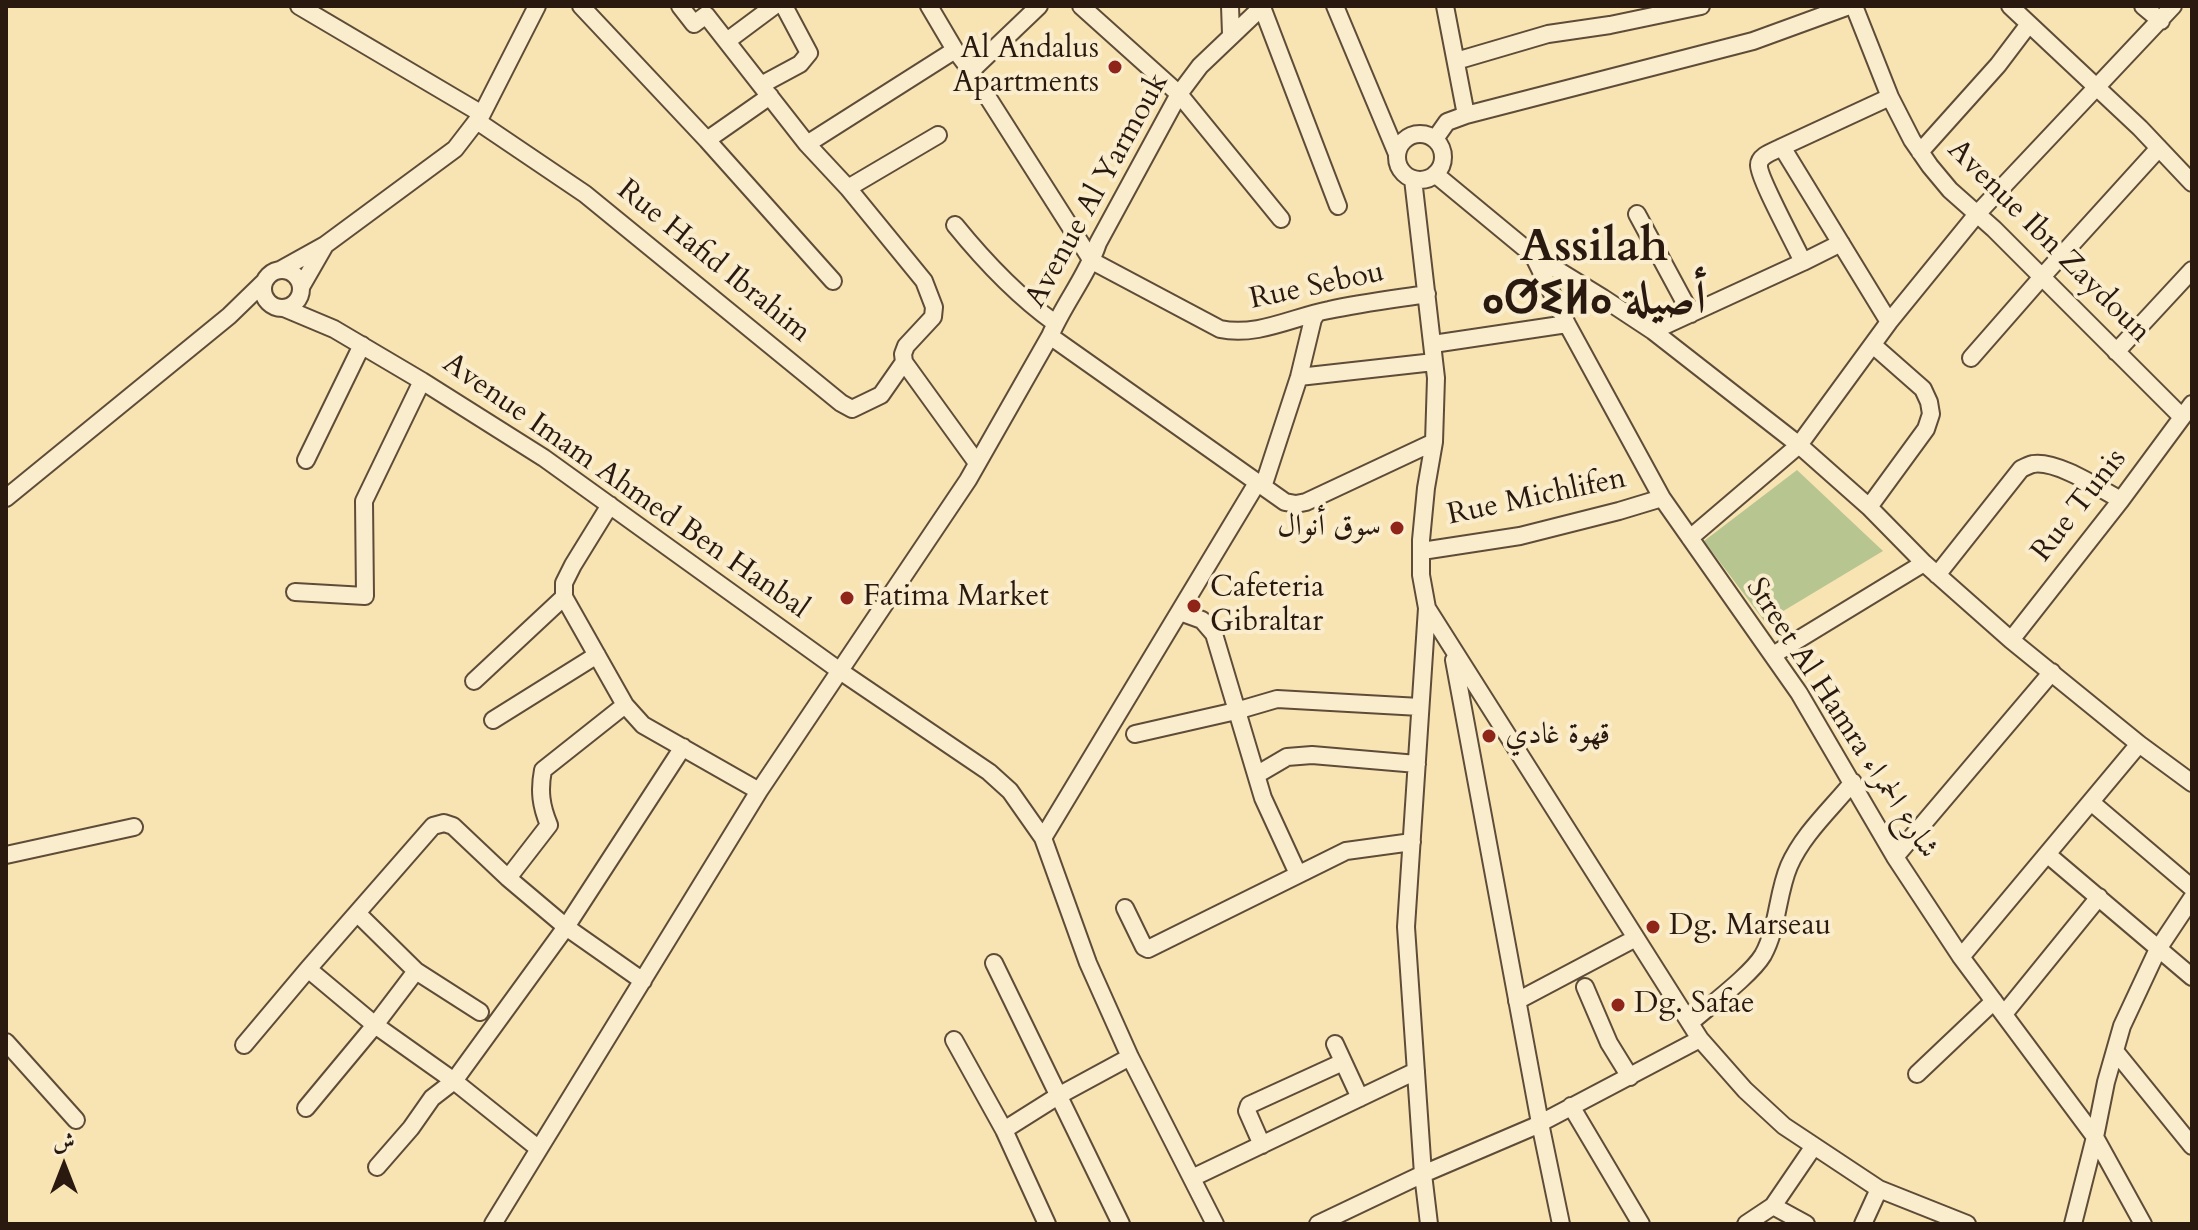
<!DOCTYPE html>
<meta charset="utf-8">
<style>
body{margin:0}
#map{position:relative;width:2198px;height:1230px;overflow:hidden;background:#f8e3b3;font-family:Cardo,Amiri,serif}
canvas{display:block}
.frame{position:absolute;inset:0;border:8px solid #2a190f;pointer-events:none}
.north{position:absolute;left:24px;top:1126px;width:80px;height:80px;-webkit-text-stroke:6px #faedce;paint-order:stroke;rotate:0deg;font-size:22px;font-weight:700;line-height:32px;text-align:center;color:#2a190f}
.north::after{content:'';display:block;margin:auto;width:28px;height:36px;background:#2a190f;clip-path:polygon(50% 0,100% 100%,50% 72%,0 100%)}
</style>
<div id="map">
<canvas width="2198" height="1230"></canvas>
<div class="frame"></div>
<div class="north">ش</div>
</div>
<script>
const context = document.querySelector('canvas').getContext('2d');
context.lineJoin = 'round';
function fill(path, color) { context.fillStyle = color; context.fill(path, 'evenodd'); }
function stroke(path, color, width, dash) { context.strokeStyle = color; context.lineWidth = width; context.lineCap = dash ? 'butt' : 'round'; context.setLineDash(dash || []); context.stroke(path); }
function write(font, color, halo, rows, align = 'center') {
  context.font = font + ' Cardo,Amiri,"Noto Sans Tifinagh",serif'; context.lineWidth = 8; context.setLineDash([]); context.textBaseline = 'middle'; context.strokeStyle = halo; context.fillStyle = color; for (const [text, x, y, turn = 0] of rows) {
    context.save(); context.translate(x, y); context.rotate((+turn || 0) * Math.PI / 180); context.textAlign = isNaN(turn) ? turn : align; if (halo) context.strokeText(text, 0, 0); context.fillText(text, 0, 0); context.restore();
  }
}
const green = new Path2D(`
 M1797 470 1883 551 1765 622 1704 541Z`);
const street = new Path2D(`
 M299 6 482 114
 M581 6 707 140 833 281
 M680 6 694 24 706 15 807 144 848 188 924 281 934 307 933 317 906 346 903 354 904 362 977 463
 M929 6 955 50 971 71 1092 261 1220 329C1257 337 1293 317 1329 310 1361 303 1394 299 1427 294
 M1081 6 1179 94 1281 219
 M1230 6 1231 34
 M1335 6 1397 154
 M1445 6 1466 115
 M1854 6 1890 97 1912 140 1930 166 1950 190 1994 229 2182 417
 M2010 6 2140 128 2192 183
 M2143 6 2161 21
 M1262 7 1338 206
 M727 41 774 6
 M1456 61 1548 34 1610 25 1701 6
 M971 71 1039 6
 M761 85 800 64 809 53 784 6
 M477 121 585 194 841 403 852 409 881 395 904 362
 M1397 157a23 23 0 1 1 46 0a23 23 0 1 1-46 0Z
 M1435 139 1447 122 1466 115 1753 41 1849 6
 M707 140 770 96
 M807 144 955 50
 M1920 152 1998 65 2029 24
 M1435 174 1533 255 1567 324 1662 498 1799 693 1895 857 1961 957 2095 1137 2143 1224
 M1413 179 1436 378 1434 442 1426 488 1421 540V575L1427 608 1700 1039 1745 1090 1784 1126 1879 1189 1967 1224
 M848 188 938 135
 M1637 214 1691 314
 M955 225C985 262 1016 295 1055 323
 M1533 255 1603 298 1653 331 1799 445 1869 507 1924 563 2011 640 2139 744 2192 783
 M1803 262 1841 243
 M280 270 325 245 455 149 482 114 537 6
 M263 289a19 19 0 1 1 38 0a19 19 0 1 1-38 0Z
 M301 287 324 247
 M284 308 334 329 422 381 544 458 840 671 989 772 1010 791 1043 838 1088 963 1130 1057 1215 1224
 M1889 322 1977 214 2173 6
 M1653 331 1803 262C1796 246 1758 177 1759 165 1759 155 1775 151 1782 147
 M1050 336C1064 303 1087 276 1098 243L1179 94 1200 66 1263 6
 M1433 344 1567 324
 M2116 352 2192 270
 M1971 358 2041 278 2159 148
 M1299 377 1434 362
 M306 460 362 345
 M1263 487 1299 377 1313 319 1317 313
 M6 498 229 316 264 282
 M610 505 573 565 564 583V597L625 705 643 725 759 791
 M1869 507 1926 429 1931 414 1929 402 1923 389 1873 345
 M1690 538 1799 445 1889 322 1782 147 1890 97
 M1422 551 1520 536 1619 511 1662 498
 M1937 575 2021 469C2025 467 2029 465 2033 464 2057 460 2100 489 2121 500
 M295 592 365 596 364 501 422 381
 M1427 608 1406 927 1423 1174 1429 1224
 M1180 612 1202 620 1214 634 1263 798 1298 874
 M2011 640 2121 500 2192 404
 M1773 655 1924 563
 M1454 660 1540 1123 1561 1224
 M474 681 564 597
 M493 720 597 655
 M1135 734 1236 711 1277 699 1420 707
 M1258 774 1287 757 1312 755 1417 764
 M2091 802 2192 888
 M1043 838 1257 483
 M2047 854 2192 977
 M6 855 134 827
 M1895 857 2052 672
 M508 878 549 825C541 806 539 791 543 770L625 705
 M1125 908 1144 947 1148 949 1346 851 1412 842
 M1961 957 2139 744
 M994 963 1121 1224
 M308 969 375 1025 454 1081 539 1149 759 791 968 480 1050 336 1285 502 1296 504 1306 502 1434 442
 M416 971 480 1012
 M1585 987 1609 1043 1630 1077
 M1517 1001 1636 938
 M2004 1014 2099 897
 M1690 1023C1709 1006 1751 975 1763 955 1778 928 1777 894 1789 866 1803 834 1831 809 1853 782
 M954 1040 1004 1130 1047 1224
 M6 1042 76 1120
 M1335 1044 1360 1098
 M244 1045 308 969 433 826 444 823 453 826 508 878 566 927 643 981
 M2115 1051 2192 1146
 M1917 1074 1994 1001
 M1571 1106 1641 1224
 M306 1108 375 1025 416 971 357 913
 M1004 1130 1058 1096 1130 1057
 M1262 1145 1247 1111 1249 1105 1343 1062
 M377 1167 411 1128 432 1098 454 1081 566 927 683 747
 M1192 1178 1416 1071
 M1773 1206 1806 1224
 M493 1224 539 1149
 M1318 1224 1423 1174 1533 1127 1700 1039
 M1746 1224 1773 1206 1814 1146
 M1863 1224 1879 1189
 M2073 1224 2095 1137 2106 1082 2122 1026 2158 949 2192 898`);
const markers = [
 [1115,67,8,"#8f2418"],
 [1397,528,8,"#8f2418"],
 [847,598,8,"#8f2418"],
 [1194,606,8,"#8f2418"],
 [1489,736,8,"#8f2418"],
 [1653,927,8,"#8f2418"],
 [1618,1005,8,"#8f2418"]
];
const poiNames = [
 ["Al Andalus",1099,50,"right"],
 ["Apartments",1099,84,"right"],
 ["سوق أنوال",1381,528,"right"],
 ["Cafeteria",1210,589],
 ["Gibraltar",1210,623],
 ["Fatima Market",863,598],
 ["قهوة غادي",1505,736],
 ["Dg. Marseau",1669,927],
 ["Dg. Safae",1634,1005]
];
const streetNames = [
 ["Avenue Al Yarmouk",1098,191,-61],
 ["Avenue Ibn Zaydoun",2048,242,45],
 ["Rue Hafid Ibrahim",713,262,39],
 ["Rue Sebou",1317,287,-12],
 ["Avenue Imam Ahmed Ben Hanbal",625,487,35],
 ["Rue Michlifen",1537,498,-12],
 ["Rue Tunis",2080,506,-52],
 ["Street Al Hamra شارع الحمراء",1841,719,57]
];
const townNames = [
 ["Assilah",1594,249],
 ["ⴰⵚⵉⵍⴰ أصيلة",1594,302]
];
fill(green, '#b7c591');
stroke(street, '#5e4c38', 20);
stroke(street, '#faedce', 16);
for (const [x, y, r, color] of markers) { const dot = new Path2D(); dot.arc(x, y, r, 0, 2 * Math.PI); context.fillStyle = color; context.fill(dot); stroke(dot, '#faedce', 3); }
write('30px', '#2a190f', '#faedce', poiNames, 'left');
write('30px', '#2a190f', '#faedce', streetNames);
write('bold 46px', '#2a190f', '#faedce', townNames);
</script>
